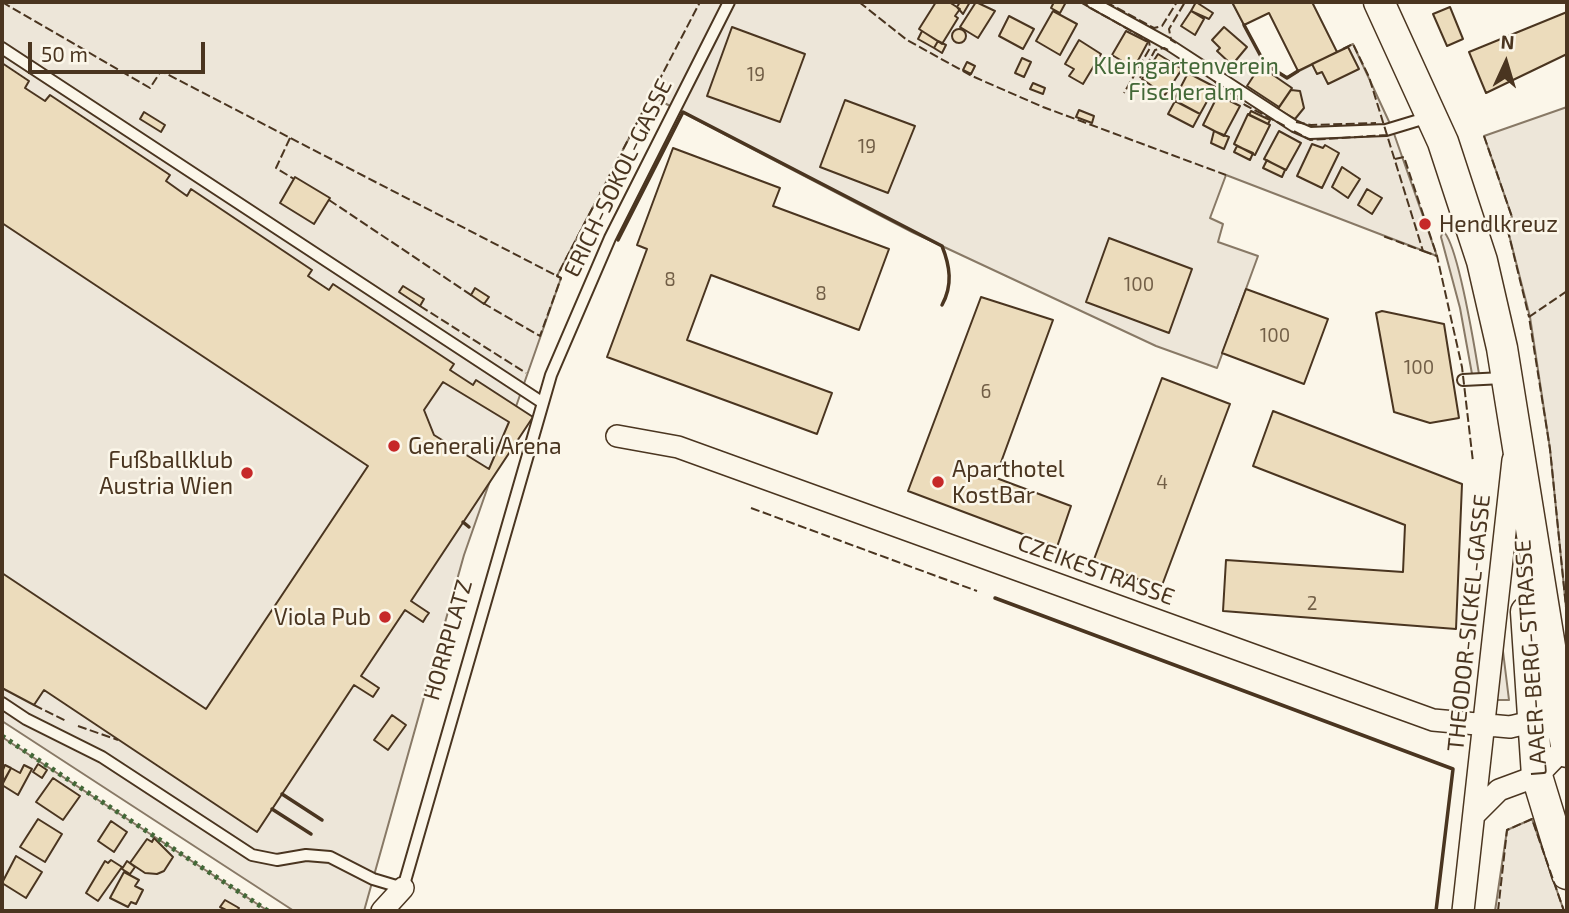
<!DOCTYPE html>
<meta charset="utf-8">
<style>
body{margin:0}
#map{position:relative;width:1569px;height:913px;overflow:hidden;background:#fbf6e9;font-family:"Exo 2",sans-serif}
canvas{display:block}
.frame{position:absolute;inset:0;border:4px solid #4a3520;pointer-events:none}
.north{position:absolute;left:1471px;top:28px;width:70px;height:70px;-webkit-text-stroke:5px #fbf6e9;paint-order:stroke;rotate:4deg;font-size:19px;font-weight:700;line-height:28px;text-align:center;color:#4a3520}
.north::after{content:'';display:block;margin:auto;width:24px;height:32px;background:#4a3520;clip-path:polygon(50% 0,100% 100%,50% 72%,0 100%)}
.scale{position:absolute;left:28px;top:42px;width:177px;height:32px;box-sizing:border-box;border:4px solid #4a3520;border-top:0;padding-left:9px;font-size:21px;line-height:24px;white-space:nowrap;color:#4a3520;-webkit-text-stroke:5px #fbf6e9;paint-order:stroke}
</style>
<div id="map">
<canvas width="1569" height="913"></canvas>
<div class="frame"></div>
<div class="north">N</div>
<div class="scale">50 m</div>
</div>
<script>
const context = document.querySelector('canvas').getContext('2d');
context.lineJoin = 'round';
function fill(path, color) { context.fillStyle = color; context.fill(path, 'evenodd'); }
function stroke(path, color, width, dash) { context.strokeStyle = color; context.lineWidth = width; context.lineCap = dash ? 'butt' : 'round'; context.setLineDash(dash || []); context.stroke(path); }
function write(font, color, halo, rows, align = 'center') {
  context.font = font + ' "Exo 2",sans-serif'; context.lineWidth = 5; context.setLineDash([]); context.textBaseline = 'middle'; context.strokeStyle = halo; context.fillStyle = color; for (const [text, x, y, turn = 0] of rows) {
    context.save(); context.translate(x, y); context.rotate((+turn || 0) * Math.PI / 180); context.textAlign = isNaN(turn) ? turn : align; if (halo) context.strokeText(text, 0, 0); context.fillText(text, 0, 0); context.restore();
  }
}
const green = new Path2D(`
 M2 2H1232L1265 64 1287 77 1353 44 1392 128 1437 256 1226 175 1210 218 1223 224 1218 242 1258 256 1217 368 1156 346 912 232 651 96 557 276 561 278 464 555 364 911H294L2 721Z
 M1567 107V617L1550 449 1530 317 1506 223 1512 217 1484 136Z
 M1443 231C1458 243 1475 350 1479 374H1472L1460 308 1441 237Z
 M1499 619 1509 700H1494Z
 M2 737 268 911H2Z
 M1532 819 1564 911H1495L1507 830Z`);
const building = new Path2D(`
 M936 2H949L960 9 955 16 958 18 942 44 919 29Z
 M960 2H970L963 14 957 7Z
 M976 2 995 11 978 38 960 27Z
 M1054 2H1066L1060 13 1051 8Z
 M1196 2 1213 13 1209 19 1191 11Z
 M1232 2H1312L1337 52 1298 71 1269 13 1244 25Z
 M1450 7 1463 39 1447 46 1433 14Z
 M1053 11 1077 24 1060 55 1036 41Z
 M1191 11 1204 19 1195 35 1181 26Z
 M1567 12V54L1486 93 1469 52Z
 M1009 16 1034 29 1023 49 999 36Z
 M732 27 805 54 780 122 707 96Z
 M1224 27 1247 47 1232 65 1217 51 1220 48 1212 40Z
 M952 36a7 7 0 1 1 14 0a7 7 0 1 1-14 0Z
 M922 31 938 41 934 48 918 39Z
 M1126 31 1148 42 1134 68 1112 55Z
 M1079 40 1101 54 1083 84 1069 76 1074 69 1065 64Z
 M938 41 946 45 942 53 934 48Z
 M1348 47 1359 69 1328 84 1322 72 1317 74 1312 64Z
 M1158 54 1182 69 1165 95 1142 79Z
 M1022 58 1031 62 1024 77 1015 73Z
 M967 62 975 66 971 74 963 70Z
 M2 63 29 81 25 88 45 101 50 95 170 175 166 181 187 196 191 189 312 270 308 276 329 290 333 284 454 364 450 370 473 385 476 380 533 417 411 601 429 613 426 617 423 622 405 610 361 676 379 688 373 697 354 685 257 832 44 690 34 705 2 688V573L206 709 368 466 2 223ZM443 382 509 422 489 469 434 435 424 410Z
 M1260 66 1292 88 1279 107 1247 86Z
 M1188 73 1215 87 1200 114 1174 100Z
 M1033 83 1045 88 1043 94 1030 89Z
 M1291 90 1300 91 1304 108 1295 119 1278 109Z
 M1218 95 1240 106 1224 136 1203 125Z
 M845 100 915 126 888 193 820 167Z
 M1175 101 1200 114 1193 127 1168 114Z
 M1079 110 1094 116 1092 123 1076 117Z
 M1251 111 1270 120 1268 124 1249 115Z
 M144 112 165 125 161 132 140 119Z
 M1248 114 1270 125 1255 155 1234 144Z
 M1214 131 1229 137 1224 149 1211 143Z
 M1279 131 1301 143 1286 170 1264 159Z
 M1312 144 1323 148 1325 145 1339 153 1322 188 1297 176Z
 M1237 146 1253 153 1250 160 1234 152Z
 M673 148 780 188 773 206 889 249 859 330 711 275 687 340 832 393 817 434 607 357 647 249 637 245Z
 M1267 160 1285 170 1282 177 1263 168Z
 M1342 167 1360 179 1348 198 1332 187Z
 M295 177 330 198 314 224 280 203Z
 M1367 189 1382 198 1372 214 1358 205Z
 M1109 238 1192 269 1169 333 1086 302Z
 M403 286 424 299 420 306 399 292Z
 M475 288 489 297 484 304 471 295Z
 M1246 289 1328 319 1304 384 1222 353Z
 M981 297 1053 320 1000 465 996 464 991 476 1071 506 1057 547 908 491Z
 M1382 311 1444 324 1459 418 1430 423 1394 412 1376 313Z
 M1162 378 1230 404 1161 588 1093 562Z
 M1273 411 1462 484 1456 629 1223 611 1226 560 1403 572 1405 525 1253 466Z
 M392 715 406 725 388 750 374 740Z
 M38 764 47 770 42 778 33 772Z
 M5 765 11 768 2 784V772Z
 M24 765 32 769 18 795 2 785 11 768 20 773Z
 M53 778 80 796 63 820 36 802Z
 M38 819 62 834 45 862 20 847Z
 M111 821 127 832 114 852 98 841Z
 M154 838 173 857 164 871 157 874 145 873 130 863 147 839 152 842Z
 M16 856 42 872 26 898 2 883Z
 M111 860 122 867 98 901 86 893 105 861 108 863Z
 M127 861 135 867 130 874 122 869Z
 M124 872 139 880 135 886 143 890 136 904 131 902 128 907 110 898Z
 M225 900 239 908 237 911H228L220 907Z`);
const lane = new Path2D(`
 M1092 2 1168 44 1294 126 1310 133 1386 130 1429 117
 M2 48 543 403
 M1463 380 1503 378
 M2 703 26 719 102 757 252 855 277 860 306 855 330 857 373 879 403 888 551 375 610 238 729 2`);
const street = new Path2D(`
 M617 436 678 447 1433 720 1510 727 1544 719
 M1475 814 1499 790 1537 776 1566 746
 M382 911 403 888
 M1463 911 1513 460`);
const secondary = new Path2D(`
 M1379 2 1443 142 1482 261 1502 348 1567 752
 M1526 612 1537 776 1567 874`);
const hedge = new Path2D(`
 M2 736 268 911`);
const fence = new Path2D(`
 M2 2 150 88 161 71 561 278
 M859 2 907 40 972 76 1043 107 1226 175
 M1080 2 1149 41 1150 48 1124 93
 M1106 2 1154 28 1162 26 1177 2
 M1176 43 1171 40 1169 29 1185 2
 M1343 49 1353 44 1369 77 1423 251 1383 236
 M1140 78 1155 50 1164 48 1168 50
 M1214 81 1245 105 1285 126
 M1296 122 1311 125 1376 123
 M1294 131 1310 140 1387 135
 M1484 136 1512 217 1506 223 1529 317
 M290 138 276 168 294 179
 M1395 159 1404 157 1437 256
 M329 200 474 297
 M1423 251 1437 256 1462 367 1473 462
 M1567 291 1529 317 1550 449 1567 617
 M483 303 540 336 561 278 557 276 700 2
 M420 306 526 373
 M751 508 977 591
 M34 705 66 721
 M78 726 118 740
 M1498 911 1507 830 1532 819 1564 911`);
const wall = new Path2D(`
 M1244 25 1265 64 1287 78 1298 71
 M618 240 683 112 942 246C950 266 953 285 942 305
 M463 522 469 527
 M995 598 1453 769 1436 911
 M282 794 322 820
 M272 809 311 834`);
const markers = [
 [1425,224,7,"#c62828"],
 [394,446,7,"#c62828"],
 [247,473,7,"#c62828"],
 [938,482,7,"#c62828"],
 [385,617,7,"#c62828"]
];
const numberNames = [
 ["19",756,75],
 ["19",867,147],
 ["8",670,280],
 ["100",1139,285],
 ["8",821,294],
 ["100",1275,336],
 ["100",1419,368],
 ["6",986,392],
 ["4",1162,483],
 ["2",1312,604]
];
const parkNames = [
 ["Kleingartenverein",1186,66],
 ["Fischeralm",1186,92]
];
const streetNames = [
 ["ERICH-SOKOL-GASSE",618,178,-64],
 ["CZEIKESTRASSE",1096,570,20],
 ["THEODOR-SICKEL-GASSE",1469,623,-84],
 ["HORRPLATZ",448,640,-74],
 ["LAAER-BERG-STRASSE",1531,658,-94]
];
const poiNames = [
 ["Hendlkreuz",1439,224],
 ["Generali Arena",408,446],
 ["Fußballklub",233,460,"right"],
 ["Austria Wien",233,486,"right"],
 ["Aparthotel",952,469],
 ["KostBar",952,495],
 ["Viola Pub",371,617,"right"]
];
fill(green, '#ede6d9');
stroke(green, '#887966', 2);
fill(building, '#ecdcbc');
stroke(building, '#4a3520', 2);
stroke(lane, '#4a3520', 14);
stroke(street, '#4a3520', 24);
stroke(secondary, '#4a3520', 33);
stroke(lane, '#fbf6e9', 10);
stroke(street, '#fbf6e9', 21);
stroke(secondary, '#fbf6e9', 30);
stroke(hedge, '#436837', 5, [3.5, 5]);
stroke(fence, '#4a3520', 2, [9, 3.5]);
stroke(wall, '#4a3520', 3.5);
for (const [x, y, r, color] of markers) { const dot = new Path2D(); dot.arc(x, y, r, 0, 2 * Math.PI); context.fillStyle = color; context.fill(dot); stroke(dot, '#fbf6e9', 2.5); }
write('19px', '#725f47', null, numberNames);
write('23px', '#436837', '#fbf6e9', parkNames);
write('23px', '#4a3520', '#fbf6e9', streetNames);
write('23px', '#4a3520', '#fbf6e9', poiNames, 'left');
</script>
